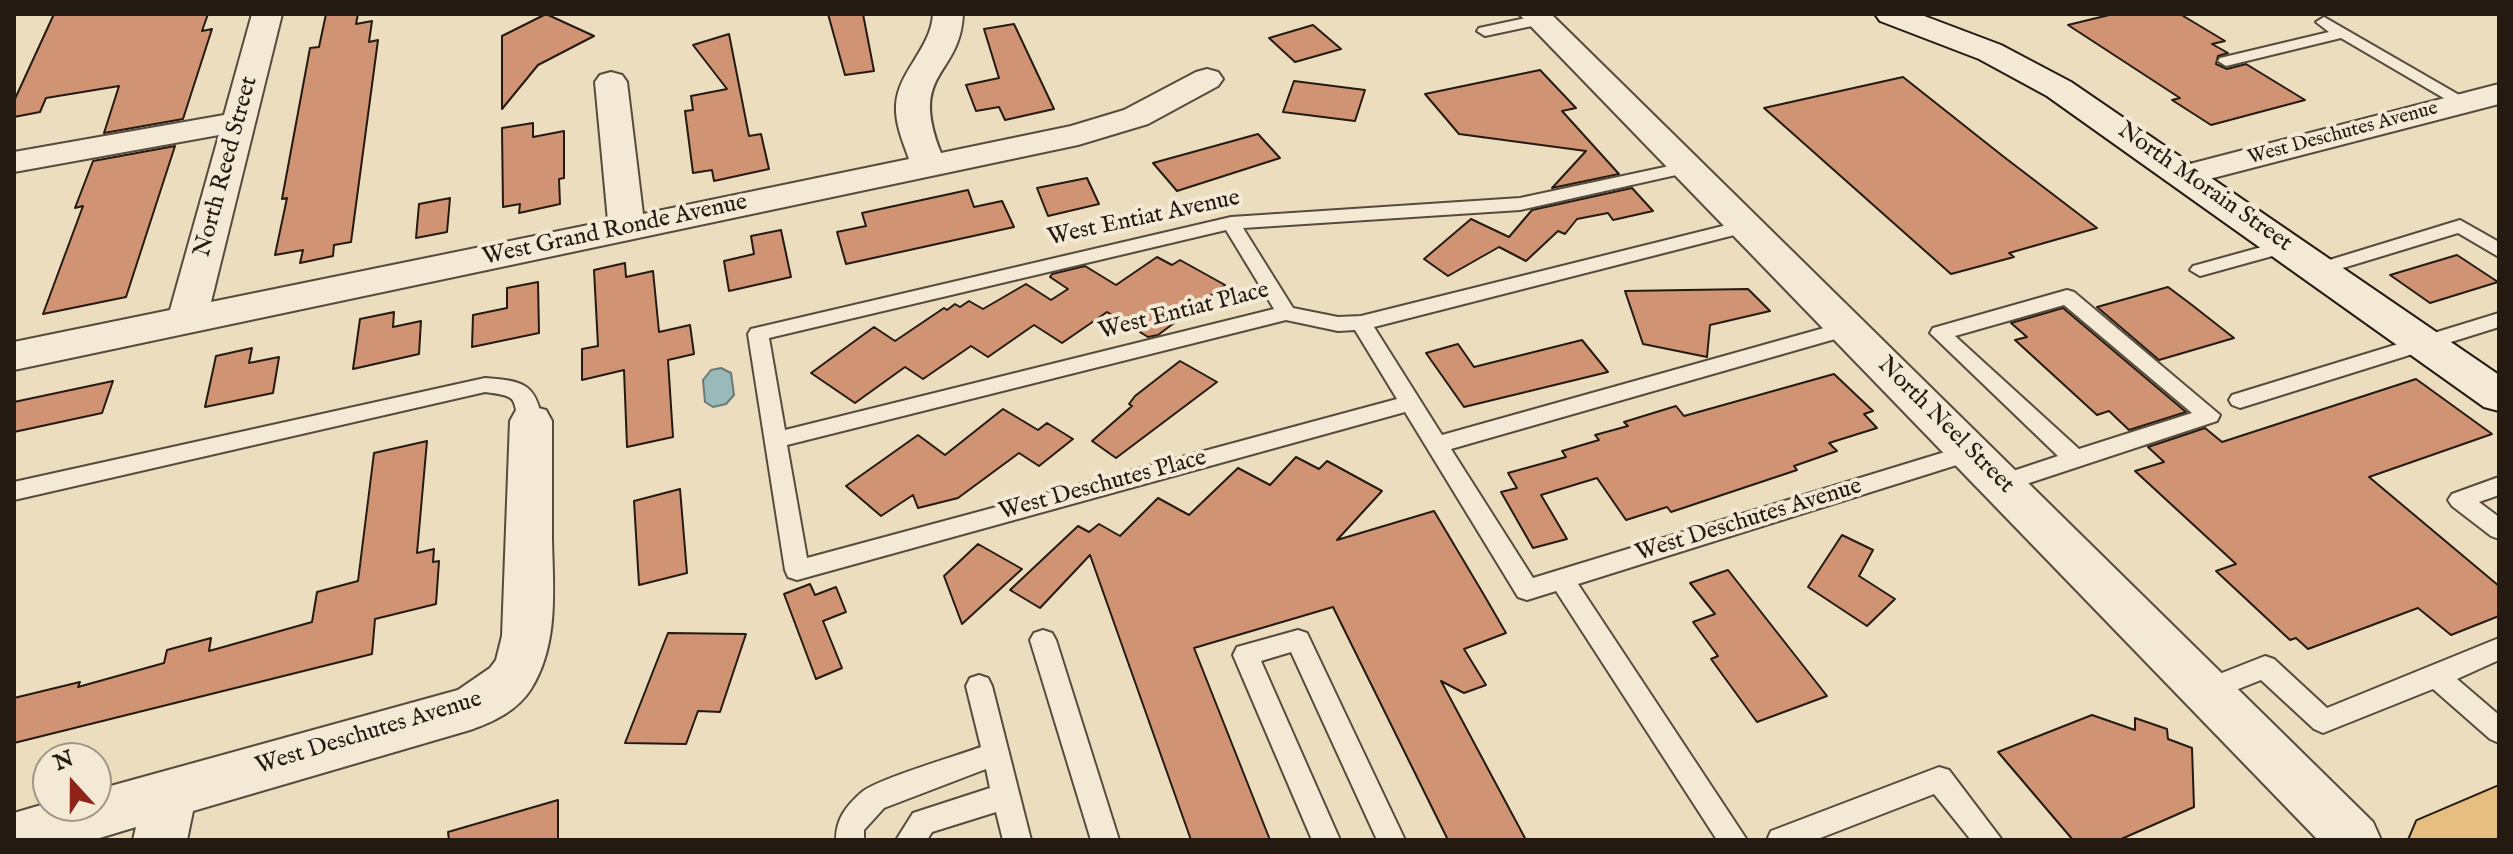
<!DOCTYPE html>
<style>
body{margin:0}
#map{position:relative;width:2513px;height:854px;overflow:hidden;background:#ecddbf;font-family:"IM FELL English",serif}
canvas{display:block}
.frame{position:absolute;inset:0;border:16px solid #241a11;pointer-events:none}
.north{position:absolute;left:32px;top:742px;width:80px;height:80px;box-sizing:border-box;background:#f3e9d5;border:2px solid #a09687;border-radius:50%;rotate:339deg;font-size:22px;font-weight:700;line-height:32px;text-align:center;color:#241a11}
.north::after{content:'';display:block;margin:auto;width:28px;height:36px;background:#8f2418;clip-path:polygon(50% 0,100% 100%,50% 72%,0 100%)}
</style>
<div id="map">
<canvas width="2513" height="854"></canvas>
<div class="frame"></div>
<div class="north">N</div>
</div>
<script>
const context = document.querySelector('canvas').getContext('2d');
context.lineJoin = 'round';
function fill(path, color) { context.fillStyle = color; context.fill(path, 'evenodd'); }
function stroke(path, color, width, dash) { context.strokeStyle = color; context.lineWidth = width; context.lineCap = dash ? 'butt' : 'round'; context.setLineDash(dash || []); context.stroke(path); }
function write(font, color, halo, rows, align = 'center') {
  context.font = font + ' "IM FELL English",serif'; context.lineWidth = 8; context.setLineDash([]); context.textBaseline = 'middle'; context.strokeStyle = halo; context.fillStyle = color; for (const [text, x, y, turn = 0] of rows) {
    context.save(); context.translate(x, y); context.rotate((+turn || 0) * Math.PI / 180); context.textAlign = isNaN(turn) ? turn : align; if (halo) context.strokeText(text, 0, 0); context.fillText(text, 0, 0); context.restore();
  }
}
const water = new Path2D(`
 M721 368 731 373 734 395 726 404 713 407 705 402 703 380 711 370Z`);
const building = new Path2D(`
 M54 14H208L202 31 212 29 183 119 104 133 119 86 46 98 40 112 14 117V101Z
 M326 14H358L356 24 372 21 369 42 378 40 351 242 334 245 333 256 300 263 303 250 275 255 287 198 282 199 310 48 319 47Z
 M546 14 594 36 538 65 502 109V36Z
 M828 14H863L874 71 845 75Z
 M2113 14H2180L2225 41 2212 44 2228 53 2218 56 2216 64 2227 69 2246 64 2305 100 2211 125 2172 100 2180 98 2068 25Z
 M1014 24 1054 109 1005 120 999 107 976 111 966 85 999 78 984 29Z
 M1313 25 1341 49 1295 62 1269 38Z
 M729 34 749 136 761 134 769 169 714 181 712 170 693 173 685 111 693 110 691 96 727 89 693 45Z
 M1540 70 1576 108 1562 111 1619 174 1552 188 1586 151 1459 134 1425 94Z
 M1903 77 2004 157 2097 228 2009 253 2014 257 1951 274 1764 108Z
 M1294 81 1365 90 1355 121 1283 112Z
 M533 123V137L564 131V178L559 179 560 204 519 213 520 204 503 207 502 128Z
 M1258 134 1280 158 1177 191 1153 163Z
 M175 146 126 297 43 314 83 206 75 208 93 161Z
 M1087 178 1099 204 1048 216 1037 188Z
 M1632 188 1653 211 1613 220 1608 213 1577 219 1565 234 1558 231 1526 261 1499 247 1448 276 1424 259 1471 219 1509 237 1532 210Z
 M968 190 974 207 1002 201 1014 227 846 264 837 232 866 226 862 213Z
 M450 198 447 232 416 238 419 204Z
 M781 230 791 277 729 291 724 261 754 254 751 236Z
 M2457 255 2498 282 2430 303 2390 275Z
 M1157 257 1172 265 1180 260 1225 285 1158 335 1148 337 1107 312 1062 343 1034 325 988 357 971 346 923 379 905 367 855 403 811 373 874 327 895 341 944 308 947 310 955 304 960 307 969 301 983 309 1026 284 1051 300 1068 289 1050 277 1052 274 1085 266 1116 285Z
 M625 263 626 277 653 271 659 332 690 325 694 354 668 360 673 437 627 447 624 370 582 380V349L598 346 594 270Z
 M538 282 539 333 472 347 473 315 507 308V288Z
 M2168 287 2192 305 2234 338 2159 360 2097 307Z
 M1748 289 1770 311 1710 325 1707 357 1643 344 1625 291Z
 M2063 308 2186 412 2129 430 2109 411 2097 415 2015 340 2027 337 2011 323Z
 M394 312 393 327 421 321 419 354 353 369 360 319Z
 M1582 340 1608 372 1464 407 1426 353 1458 344 1474 367Z
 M252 348 249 363 279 357 273 393 205 407 216 356Z
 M1180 361 1217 382 1116 458 1092 441 1132 406 1129 404 1135 396Z
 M1834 374 1873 411 1864 414 1877 428 1829 443 1837 451 1794 466 1797 470 1671 512 1667 507 1626 520 1597 478 1541 495 1567 539 1533 548 1501 492 1517 488 1508 473 1566 457 1562 451 1599 440 1595 435 1628 426 1624 422 1676 406 1684 416Z
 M2416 379 2492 434 2369 477 2499 586V616L2451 635 2418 608 2308 649 2296 638 2290 640 2216 571 2236 564 2135 471 2164 462 2148 447 2205 428 2222 442Z
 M113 381 102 413 14 432V402Z
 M1003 409 1038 430 1047 423 1073 439 1039 466 1019 453 958 498 918 508 913 495 881 516 846 486 918 435 945 455Z
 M427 441 417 553 434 549 433 562 439 561 436 604 375 619 372 654 14 743V698L80 682 78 687 164 663 167 650 211 638 209 651 312 622 317 592 358 581 374 453Z
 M1296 457 1319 469 1327 461 1382 491 1337 540 1434 511 1484 595 1506 633 1464 649 1486 685 1464 693 1441 681 1526 840H1448L1333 607 1194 648 1270 840H1191L1090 555 1040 608 1010 590 1078 526 1089 532 1099 524 1120 536 1158 498 1189 515 1238 468 1270 485Z
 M680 489 687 573 639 585 634 501Z
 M1842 535 1873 550 1859 576 1895 599 1867 626 1808 587Z
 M978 544 1022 569 962 624 944 576Z
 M1728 570 1827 696 1757 722 1711 659 1718 656 1693 622 1715 614 1690 583Z
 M810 584 815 595 836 587 846 612 823 621 842 668 816 679 784 594Z
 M668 633 746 634 720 712 698 711 686 744 625 743Z
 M2092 715 2135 730V718L2167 729 2168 739 2192 748 2194 807 2119 840H2073L1998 752Z
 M558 800V840H449L448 832Z`);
const lane = new Path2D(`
 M1540 15 1546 17V23L1485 36 1477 31 1479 28Z
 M2324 17 2473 103 2465 108 2459 107 2341 38 2226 66 2218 61 2220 58 2329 32 2316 22Z
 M1688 162 1697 167 1694 171 1520 210 1243 228 1293 308 1338 317 1361 316 1747 220 1754 222 1756 226 1754 230 1374 327 1442 435 1849 321 1856 323 1859 328 1856 333 1451 449 1533 578 1971 444 1979 446 1982 452 1979 458 1578 584 1747 840H1717L1556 591 1527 600 1518 597 1405 412 797 580 788 577 785 570 748 334 751 329 1231 217 1520 198ZM1226 230 1274 309 785 430 769 338ZM1286 320 1338 331 1355 330 1397 399 807 558 787 445Z
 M2460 220 2499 242V257L2458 233 2320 275 2310 269 2313 265Z
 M2287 240 2297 246 2294 250 2200 276 2190 270 2193 266Z
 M2067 290 2074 292 2220 415 2217 421 2011 489 2003 492 1995 489 1992 483 1995 477 2058 456 1930 333 1933 328ZM2064 305 2192 413 2079 449 1955 336Z
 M2499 313V327L2240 408 2232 405 2229 400 2232 395Z
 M485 378C521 381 536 382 542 421L539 427H523C508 400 525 397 485 392L14 500V482Z
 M2499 477V495L2479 502 2499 517V539L2491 536 2452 506 2448 500 2452 494Z
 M1043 630 1052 633 1056 640 1119 840H1091L1030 640 1034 633Z
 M1298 630 1307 633 1405 840H1377L1291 652 1261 661 1340 840H1312L1233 655 1237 647Z
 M2499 638V660L2457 679 2499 715V743L2490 739 2433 689 2323 733 2314 729 2261 680 2208 701 2199 698 2195 690 2199 682 2265 656 2274 659 2327 708Z
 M979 675 988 678 992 686 1031 840H1003L996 812 932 832 927 840H896L913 813 990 788 986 769 884 808 864 830V840H836C836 819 846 806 862 792 878 779 956 756 981 747L966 686 970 678Z
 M1939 767 1949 770 2002 840H1971L1934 794 1815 840H1767L1771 831Z`);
const street = new Path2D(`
 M252 14H282L211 302 608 221 595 82 600 75 611 72 622 75 627 82 643 214 909 159C903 142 895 124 896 105 898 71 931 49 933 14H963C960 78 908 70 941 153L1071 126 1124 110 1196 72 1207 69 1218 72 1223 79 1218 86 1148 124 1078 145 14 370V342L170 310 219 135 14 172V152L224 115Z
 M1519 14H1551L2373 822 2381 840H2318Z
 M2499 84V104L2186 185 2174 182 2169 175 2174 168Z
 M531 406 546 410 552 421C552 460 552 499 552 539 553 589 559 644 531 689 517 711 493 722 470 730L193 811 187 840H133L136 827 93 840H14V813L48 803V806H96V790L458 690 490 668 496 660 502 636 510 421 516 410Z`);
const secondary = new Path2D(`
 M1875 14H1919L2001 45 2071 82 2499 375V411L2484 407 2047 96 1979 59 1880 21Z`);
const primary = new Path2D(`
 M2499 786V839L2409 840 2417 821Z`);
const farStreetnames = [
 ["West Deschutes Avenue",2343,134,-15]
];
const streetNames = [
 ["North Reed Street",227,167,-75],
 ["North Morain Street",2204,188,35],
 ["West Entiat Avenue",1144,219,-12],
 ["West Grand Ronde Avenue",615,231,-12],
 ["West Entiat Place",1184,312,-14],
 ["North Neel Street",1945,426,45],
 ["West Deschutes Place",1103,486,-15],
 ["West Deschutes Avenue",1749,521,-17],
 ["West Deschutes Avenue",369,734,-17]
];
fill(water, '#9ababa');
stroke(water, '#6b7a76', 2);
fill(building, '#d09474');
stroke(building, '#241a11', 2);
stroke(lane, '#564b3c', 4);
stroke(street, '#564b3c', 4);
stroke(secondary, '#241a11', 4);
stroke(primary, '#241a11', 4);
fill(lane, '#f3e9d5');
fill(street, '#f3e9d5');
fill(secondary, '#f3e9d5');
fill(primary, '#e6be80');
write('20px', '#241a11', '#f3e9d5', farStreetnames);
write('24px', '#241a11', '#f3e9d5', streetNames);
</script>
